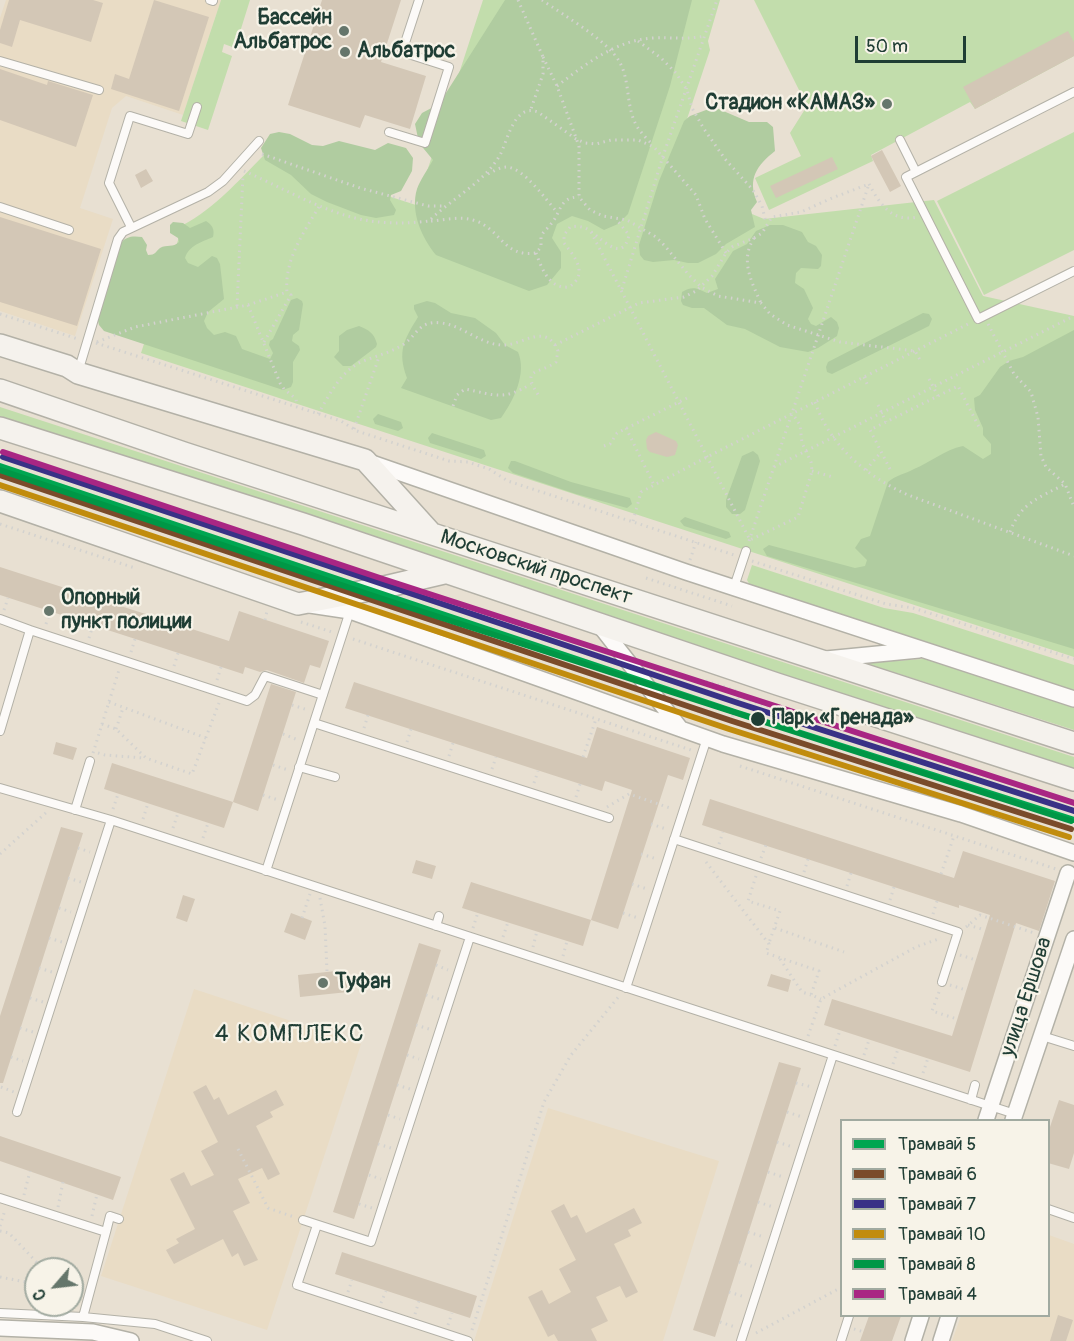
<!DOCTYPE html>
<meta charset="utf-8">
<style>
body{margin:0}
#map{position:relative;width:1074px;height:1341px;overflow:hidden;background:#e8e0d2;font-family:Pangolin,sans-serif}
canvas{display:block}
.legend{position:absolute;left:840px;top:1119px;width:210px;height:198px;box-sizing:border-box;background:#f7f3e8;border:2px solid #a1aaa0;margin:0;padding:8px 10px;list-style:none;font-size:18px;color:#1f3d34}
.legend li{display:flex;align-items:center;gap:12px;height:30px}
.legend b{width:30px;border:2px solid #a1aaa0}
.north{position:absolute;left:24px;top:1257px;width:60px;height:60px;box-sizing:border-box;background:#f7f3e8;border:2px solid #a1aaa0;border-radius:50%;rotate:242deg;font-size:16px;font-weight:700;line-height:24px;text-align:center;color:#1f3d34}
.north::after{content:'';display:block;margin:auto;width:21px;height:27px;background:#65766b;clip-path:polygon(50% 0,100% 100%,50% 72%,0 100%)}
.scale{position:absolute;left:855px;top:36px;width:111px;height:27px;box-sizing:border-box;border:3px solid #1f3d34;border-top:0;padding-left:8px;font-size:18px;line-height:21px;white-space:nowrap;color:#1f3d34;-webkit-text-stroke:4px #f7f3e8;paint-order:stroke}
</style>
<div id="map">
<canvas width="1074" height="1341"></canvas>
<ul class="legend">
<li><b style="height:8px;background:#00a651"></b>Трамвай 5</li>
<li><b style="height:8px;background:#7a4b2a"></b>Трамвай 6</li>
<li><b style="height:8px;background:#393186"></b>Трамвай 7</li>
<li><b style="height:8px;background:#c18c0d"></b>Трамвай 10</li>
<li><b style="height:8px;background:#009746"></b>Трамвай 8</li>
<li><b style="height:8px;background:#a92683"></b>Трамвай 4</li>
</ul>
<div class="north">С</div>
<div class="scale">50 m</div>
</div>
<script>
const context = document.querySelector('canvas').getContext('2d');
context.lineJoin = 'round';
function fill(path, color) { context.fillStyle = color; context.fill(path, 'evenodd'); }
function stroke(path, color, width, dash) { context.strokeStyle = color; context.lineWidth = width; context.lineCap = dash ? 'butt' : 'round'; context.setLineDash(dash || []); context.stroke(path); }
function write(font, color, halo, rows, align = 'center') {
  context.font = font + ' Pangolin,sans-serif'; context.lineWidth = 4.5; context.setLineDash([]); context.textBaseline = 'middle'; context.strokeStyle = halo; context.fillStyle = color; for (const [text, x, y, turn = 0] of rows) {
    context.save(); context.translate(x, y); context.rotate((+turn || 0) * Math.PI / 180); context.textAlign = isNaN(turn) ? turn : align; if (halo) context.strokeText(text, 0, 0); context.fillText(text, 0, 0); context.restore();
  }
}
const built = new Path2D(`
 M6 0H221L183 115 126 96 112 108 80 208 113 219 75 336 0 311V18Z
 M194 989 361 1044 267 1330 101 1276Z
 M548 1108 719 1161 663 1341H474Z
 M1049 1235 1074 1244V1341H952L961 1316H1048Z`);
const green = new Path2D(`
 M221 0H250L235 48 224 44 222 52 232 56 208 130 181 121Z
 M483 0H720L708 41 710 50 668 176 675 182 764 219 934 200 983 296 1074 316V657L141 353 183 225C215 208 238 181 263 156L416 205Z
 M754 0H1074V56L975 109 970 102 871 155 873 161 769 210 755 178 801 156 790 133 807 106Z
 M1074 132V250L984 295 937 201Z
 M0 407 1074 757V771L0 416Z
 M752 565 884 608 913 613 1074 665V695L752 589 747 580Z
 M937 658 1074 703V730L865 663Z`);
const forest = new Path2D(`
 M505 0H692L670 86 628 214 618 224 604 230 588 221 572 216 557 224 552 238 561 252V268L547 285 529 291 436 255C422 238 410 212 417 189 420 180 428 169 433 160L419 143 415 124 422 113 439 104Z
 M714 107 749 122H767L773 127 775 151C757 165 747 179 757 202L751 210 755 227 726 244 716 254 698 263H688L674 260 653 262 644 260 640 255 639 245 659 181 684 121 690 116Z
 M279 132 290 134 312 145 323 146 339 141 375 150 388 143 406 148 413 158 412 171 401 191 391 195 390 200 396 210 394 215 376 218 361 215 327 202 311 194 291 175 265 160 261 148 270 134Z
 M206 221C212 225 215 229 213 237 202 242 189 245 185 258L188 263 198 267 212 256 217 258 220 264 224 299 208 312 204 321 207 328 214 335 225 332 236 336 242 349 270 359 273 353 269 345 270 341 273 339 291 300 297 298 302 301 303 304 299 330 293 335 292 341 299 346 300 350 293 362V382L291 387 283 390 104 331 99 325 97 317 119 245C126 236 132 236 142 237L147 245 146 250 148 255C156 255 155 252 160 248 167 244 173 248 179 242L178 238 170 233V225L173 222 183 223 190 228Z
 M770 225H783L802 232 808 242 816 246 822 255 821 266 818 269 801 268 796 273 795 283 804 289 813 308 808 319 811 324 816 326 831 317 837 322 839 328 837 336 818 348 808 352 780 347 745 329 727 325 704 308H692L683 305 681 301 682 292C693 286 696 288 707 293L718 289 715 279 733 251 747 244 756 231Z
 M427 301 435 303 451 313 475 318 496 333 505 345 518 352C527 373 514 400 501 418L491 420 401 388 407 378C397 351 404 340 418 317L414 309V305Z
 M923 313 929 314 932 319 929 326 832 374 827 372 826 367 828 362Z
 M359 326C369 330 374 333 377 344L376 347 351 366H343L334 357 339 351V336L347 330Z
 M1074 330V649L767 556 763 549 769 545 855 568 865 566 867 560 855 548 861 539 870 536 888 482C896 475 905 474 914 469 931 462 944 450 963 446L983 459 991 454V444L983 435V428L975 410 974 398 980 395 1000 367 1009 361 1023 357Z
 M378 414 401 422 403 428 398 431 375 424 373 419Z
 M432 433 484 450 486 456 481 459 430 443 428 438Z
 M753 451 758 455 760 461 745 510 740 514H732L726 507V500L742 456Z
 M511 461H515L571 482 630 498 632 504 627 508 576 494 513 473 508 468Z
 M685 517 729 532 731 537 726 539 684 526 680 521Z`);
const building = new Path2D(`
 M9 0H93L103 3 91 42 20 20 12 47 0 43V30Z
 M154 0 209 17 179 111 111 89 115 74 129 79Z
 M322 0H401L381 62 426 76 410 129 365 115 360 128 288 105Z
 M1068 31 1074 42V56L975 109 963 87Z
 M0 69 47 85 48 81 93 95 76 147 0 120Z
 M882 150 901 186 890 192 871 156Z
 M832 157 838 169 776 198 770 186Z
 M146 169 153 181 141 188 135 175Z
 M0 217 101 249 77 326 0 302Z
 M656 432 676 441 678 445 675 455 667 457 650 452 647 449 646 440 648 436Z
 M0 567 229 641 239 611 329 641 320 668 310 665 304 683 267 670 260 672 245 667 243 674 0 595Z
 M354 682 587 758 597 727 690 758 683 780 668 775 618 929 591 920 632 790 605 781 602 791 345 708Z
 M271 684 296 692 258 811 233 802Z
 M56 742 77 748 73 760 53 754Z
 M112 763 233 802 224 828 104 789Z
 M710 799 954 878 963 851 1055 881 1039 931 1016 923 970 1072 824 1025 832 999 952 1036 990 915 959 905V908L702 825Z
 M61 827 83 833 3 1083H0V1016Z
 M416 860 436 866 432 879 412 873Z
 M471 882 591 920 583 946 462 908Z
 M183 895 195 899 187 922 176 918Z
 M291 913 312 921 305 940 284 932Z
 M419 943 441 950 354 1219 333 1212Z
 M346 970 348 992 300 997 298 975Z
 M771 974 791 980 788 992 767 986Z
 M779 1062 801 1068 715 1337 693 1330Z
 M206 1085 214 1100 219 1097 228 1115 276 1090 284 1105 270 1112 273 1117 256 1126 280 1174 268 1180 262 1168 238 1179 250 1203 233 1211 258 1260 244 1266 238 1253 232 1257 223 1239 174 1264 166 1250 179 1243 176 1239 195 1229 170 1179 184 1172 191 1186 214 1175 201 1151 218 1142 193 1092Z
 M1059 1100 1074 1105V1153L1069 1169 1048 1163V1133Z
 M0 1136 121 1177 113 1200 0 1161Z
 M564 1204 571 1218 577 1215 586 1233 634 1208 642 1223 628 1230 631 1236 614 1244 638 1292 626 1298 620 1286 596 1297 608 1321 591 1329 597 1341H558L554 1334 548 1337 528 1297 542 1290 549 1304 571 1292 559 1269 576 1260 551 1211Z
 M342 1252 477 1296 470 1318 335 1274Z
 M1058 1315 1073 1320 1066 1341H1050Z
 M869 1316H901L892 1341H860Z`);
const path = new Path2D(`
 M518 0 543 57V74L531 109
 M542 0C563 15 607 40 619 61 631 81 625 108 638 128 642 134 648 140 653 145
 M638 41 661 58 676 73 687 90 692 108 704 129 725 159 753 190 762 206 766 223
 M543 57 557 86 579 146V197L590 210 603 216 627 220 656 237 665 246 688 274 701 287 718 296 761 303 770 314 787 325 840 342 915 351 920 360
 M557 86C586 64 616 40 653 38 673 37 684 40 705 36
 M262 154 360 188 428 206H444
 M244 171C279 186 318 209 355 218 380 224 405 224 429 221 452 198 484 183 500 155 508 140 514 103 538 112L576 139 585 143 596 144 611 140H638L654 147 696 195 705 219 726 253
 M488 174C494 171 500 167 507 167 524 168 546 200 557 212
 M869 184C879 203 892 223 917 217
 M431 221C445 220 460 216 473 220 501 228 503 258 536 253L541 247V236C544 231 548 228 551 224 561 213 559 197 579 197
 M591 232 750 540 798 517 812 471 811 462 802 443 800 425 792 413
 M754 238C740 260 751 281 761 303
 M536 253C542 269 549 289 569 287 589 274 575 257 564 243V235L570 227C575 226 580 226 585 228 598 233 622 267 629 235L616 219
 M622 289 663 156 717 0
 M248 305 280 383 284 389 296 399 297 406
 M237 306 243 175
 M0 314 78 339
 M988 324 1014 374 1031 392 1038 417 1041 456 1046 467 1065 484 1074 507
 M97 342 135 327 248 305 287 292C284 260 304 232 320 205
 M264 342 291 295 287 292
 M96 343 341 421 357 431 449 461 468 462 489 469 508 481 734 555
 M555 345 639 303 684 297 696 291 712 276 726 253 732 247 754 238 762 233 772 217 801 212 832 198 869 184
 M864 377 868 386
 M929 379 938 396
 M815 402C830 446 866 476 908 495L1074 556
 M878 405 886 422
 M453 406 457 395 465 389C495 395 503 401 531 384
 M318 414C330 394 342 368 366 360 379 355 392 352 404 344 418 334 419 320 442 323 463 326 480 344 502 345 523 346 545 321 558 351L556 362C538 375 520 367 539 396
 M626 428 654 485
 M354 429 379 357
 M604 446 610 444 617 433 689 397
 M774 467 1074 316
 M890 469 870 430 958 386 979 427
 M866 470 881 452
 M812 471 833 477
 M633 521 641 492 707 457 970 323
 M0 524 135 568
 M1010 532C1021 502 1039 498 1065 484
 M749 541 869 184
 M690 560 696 542
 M752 561 886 604 913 608 1074 659
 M646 578 732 606
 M4 610 8 598
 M265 620 267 611
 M301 622 332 632
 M46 624 50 612
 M89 638 93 625
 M353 639 691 750
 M131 652 135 639
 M174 666 178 653
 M217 680 221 667
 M706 681 740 692 728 731
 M738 697 814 721
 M109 702 206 738
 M292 705 308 710
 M697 711 805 746
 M102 724 116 729 146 758 192 774 219 703
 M364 728 368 715
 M116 729 123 708
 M283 734 298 740
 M407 742 411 729
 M93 753 119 670
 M98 753 105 755 144 758
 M449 756 453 743
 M583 757 596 719
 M273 765 288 770
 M740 766 1056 869
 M492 769 496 757
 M534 783 538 771
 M263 795 278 800
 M576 797 580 784
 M607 807 629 794 673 809
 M113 809 118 794
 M143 819 148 803
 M651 824 666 829
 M173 828 178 813
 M203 838 208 823
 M719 844 723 832
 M78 848 90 852
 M0 854 48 811
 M641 854 657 859
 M761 858 766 845
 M706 862 769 944 766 953 819 971 811 995 821 999
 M804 872 808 859
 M941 874 954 836
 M756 876 748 901 780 911 769 943
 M68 878 81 882
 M632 884 647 889
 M847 886 851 873
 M320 898 325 926 327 972
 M890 900 894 887
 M59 908 71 912
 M623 913 638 918
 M933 914 937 901
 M302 918 310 894
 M968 925 985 930
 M966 927 980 915 1034 933
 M473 928 478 912
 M775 928 844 952
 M503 937 508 922
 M49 938 62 942
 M533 947 537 931
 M960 955 976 960
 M563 956 567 941
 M780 959 802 992 811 995
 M436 965 448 970
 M39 968 52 972
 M950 985 966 990
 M939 992 932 1011 957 1019
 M426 995 439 999
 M30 998 43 1002
 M416 1025 429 1029
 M20 1028 33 1032
 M808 1036 821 999 916 947 941 938
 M835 1046 840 1030
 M407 1055 419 1059
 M864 1055 869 1040
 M11 1057 23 1061
 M893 1064 898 1049
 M923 1073 928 1058
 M796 1083 812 1087
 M397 1085 410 1089
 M1 1087 14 1092
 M787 1112 802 1117
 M388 1115 400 1119
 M777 1142 793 1147
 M378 1144 391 1148
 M238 1149 268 1208 294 1217
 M768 1172 783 1177
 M369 1175 381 1179
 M24 1195 30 1171
 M758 1202 773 1207
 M359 1204 372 1208
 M58 1207 63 1182
 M92 1216 97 1194
 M0 1226 5 1210
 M0 1231 9 1233 43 1269
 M748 1232 764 1237
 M739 1262 754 1267
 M0 1277 36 1284
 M348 1292 352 1280
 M729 1292 745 1297
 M381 1303 386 1291
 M415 1314 419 1301
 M720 1322 735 1327
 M448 1325 452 1313
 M854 1329 864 1332
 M472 1330 544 1102 571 1055 620 995
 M756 1333 842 1287`);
const lane = new Path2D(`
 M210 0 213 1
 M0 61 99 90
 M1074 92 906 177 978 319 1074 271
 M389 132 425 143 449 67 402 52 419 0
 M900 140 916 172
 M0 207 69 230
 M131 227 109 183 130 116 188 134 197 107
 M78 372 118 239 123 232 208 192 223 181 259 141
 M734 587 746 551
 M0 619 30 630
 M314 723 609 818
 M0 731 30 630 247 701 255 695 265 676 323 695
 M299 767 335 777
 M0 788 111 820 1015 1114
 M75 810 90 761
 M674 839 958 932 942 982
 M266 871 350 611
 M436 926 439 916
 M626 988 707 738
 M1042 1036 1074 1046
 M971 1100 975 1085
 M17 1112 111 820
 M0 1198 106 1232 83 1317
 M1048 1209 1074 1218
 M303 1220 371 1242 470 937
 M317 1225 297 1285 468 1341
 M106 1232 110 1216 119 1219
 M0 1313 83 1317 155 1324 207 1341
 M741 1341 833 1055
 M841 1341 849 1316`);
const street = new Path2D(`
 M369 462 686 572 1074 699
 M310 605 350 611 723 744 961 814 1074 853
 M597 622 680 728
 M826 659 919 650
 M986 1120 1068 873
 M1013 1120 1074 939
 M0 1328 93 1332 131 1341
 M913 1341 921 1316
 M941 1341 949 1316`);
const secondary = new Path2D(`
 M0 345 67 366 78 373 365 460 431 533
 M0 390 184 453 1074 743
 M0 428 303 524 777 684 1074 780
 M0 501 298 604 380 588 444 573`);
const tram1 = new Path2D(`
 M0 466 735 712 1074 820`);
const tram2 = new Path2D(`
 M0 475 732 721 1071 829`);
const tram3 = new Path2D(`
 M3 457 738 703 1074 811`);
const tram4 = new Path2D(`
 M0 485 729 729 1069 837`);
const tram5 = new Path2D(`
 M0 470 377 597 1071 821`);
const tram6 = new Path2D(`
 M3 452 383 579 1074 803`);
const markers = [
 [344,31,6,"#65766b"],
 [345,52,6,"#65766b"],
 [887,104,6,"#65766b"],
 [49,611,6,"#65766b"],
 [758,719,8,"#1f3d34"],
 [323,983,6,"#65766b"]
];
const poiNames = [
 ["Бассейн",332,19,"right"],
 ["Альбатрос",332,43,"right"],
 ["Альбатрос",357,52],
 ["Стадион «КАМАЗ»",875,104,"right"],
 ["Опорный",61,599],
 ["пункт полиции",61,623],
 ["Туфан",335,983]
];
const streetNames = [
 ["Московский проспект",536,568,18],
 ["улица Ершова",1027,997,-72]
];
const stopNames = [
 ["Парк «Гренада»",772,719]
];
const quarterNames = [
 ["4 КОМПЛЕКС",290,1035]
];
fill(built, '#e9dcc5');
fill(green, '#c2ddac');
fill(forest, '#b0cca0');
fill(building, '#d3c7b6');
stroke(lane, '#b3b1a7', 10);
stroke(street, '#b3b1a7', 18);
stroke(secondary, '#b3b1a7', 24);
stroke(path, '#d3d2cf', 3, [1.5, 4.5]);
stroke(lane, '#fcfaf8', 8);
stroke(street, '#fcfaf8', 15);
stroke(secondary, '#f5f2ed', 21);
stroke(tram1, '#00a651', 6);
stroke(tram2, '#7a4b2a', 6);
stroke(tram3, '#393186', 6);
stroke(tram4, '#c18c0d', 6);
stroke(tram5, '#009746', 6);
stroke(tram6, '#a92683', 6);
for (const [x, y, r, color] of markers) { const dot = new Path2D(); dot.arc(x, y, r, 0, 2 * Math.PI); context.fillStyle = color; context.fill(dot); stroke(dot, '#f7f3e8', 2); }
write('bold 21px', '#1f3d34', '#f7f3e8', poiNames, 'left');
write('21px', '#1f3d34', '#f7f3e8', streetNames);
write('bold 21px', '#1f3d34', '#f7f3e8', stopNames, 'left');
context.letterSpacing = '1.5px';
write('24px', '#1f3d34', '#f7f3e8', quarterNames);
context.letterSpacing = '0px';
</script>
